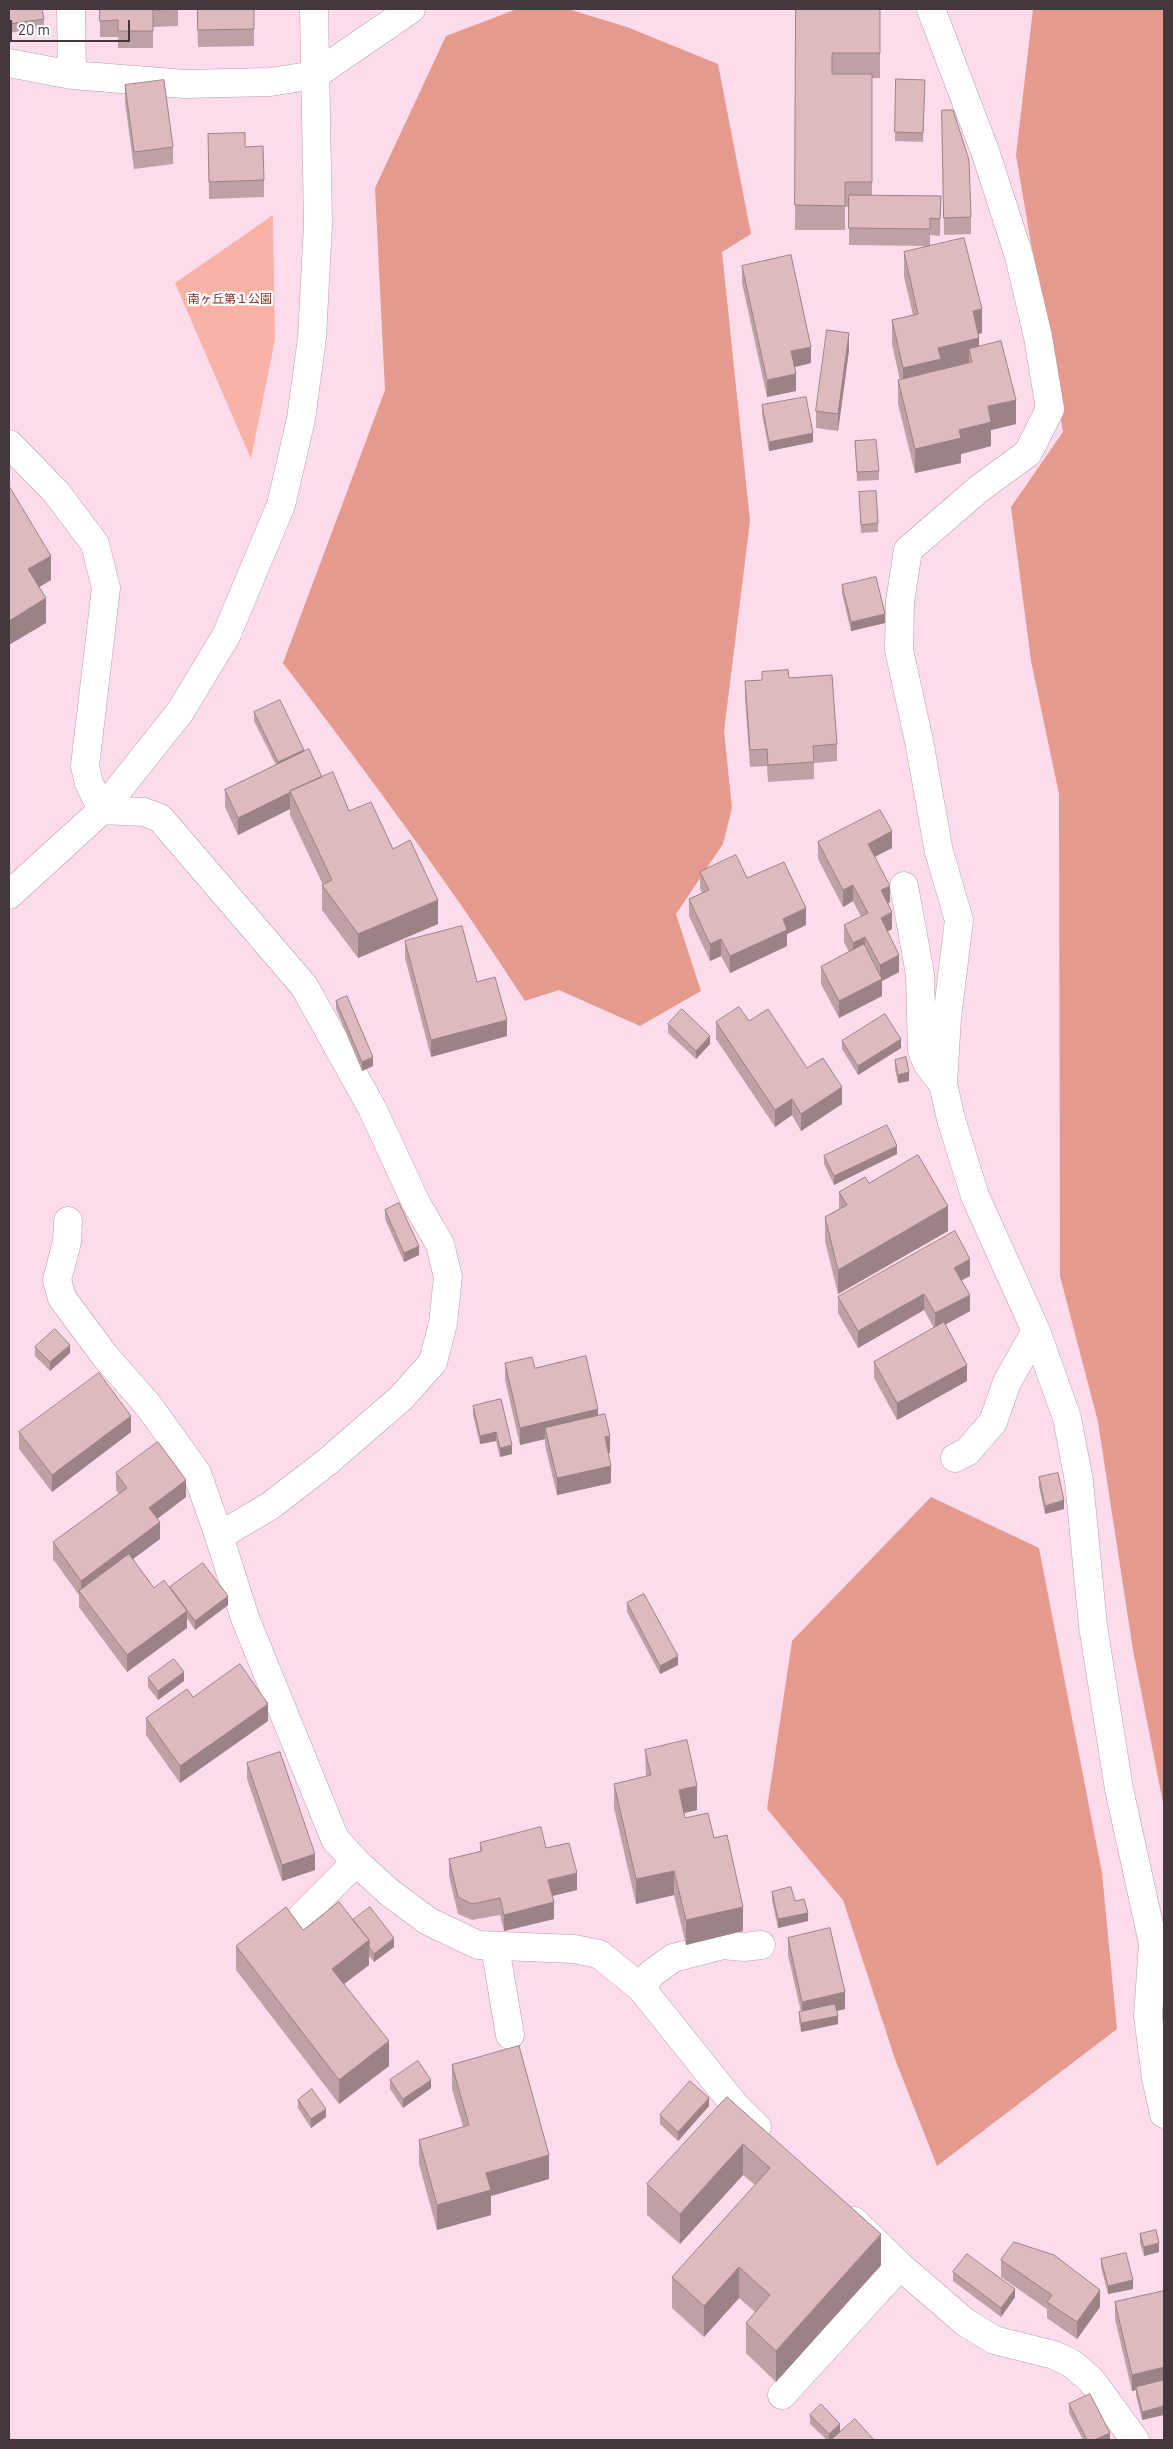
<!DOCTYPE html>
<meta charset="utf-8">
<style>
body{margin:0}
#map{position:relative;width:1173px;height:2449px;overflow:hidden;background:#fcdcec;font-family:Barlow,sans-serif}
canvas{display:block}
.frame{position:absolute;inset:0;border:10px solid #44383e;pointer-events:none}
.scale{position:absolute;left:10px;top:20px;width:120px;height:22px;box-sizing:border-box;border:2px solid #44383e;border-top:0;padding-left:6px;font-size:15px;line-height:18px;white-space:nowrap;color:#44383e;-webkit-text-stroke:4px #fff;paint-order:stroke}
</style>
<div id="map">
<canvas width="1173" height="2449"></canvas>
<div class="frame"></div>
<div class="scale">20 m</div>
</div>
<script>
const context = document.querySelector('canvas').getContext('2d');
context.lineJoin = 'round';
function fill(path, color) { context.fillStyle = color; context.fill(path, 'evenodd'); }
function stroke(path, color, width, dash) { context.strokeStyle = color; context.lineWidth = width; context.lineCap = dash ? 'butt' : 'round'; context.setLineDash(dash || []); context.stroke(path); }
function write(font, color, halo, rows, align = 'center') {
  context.font = font + ' Barlow,"Noto Sans JP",sans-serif'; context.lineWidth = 4.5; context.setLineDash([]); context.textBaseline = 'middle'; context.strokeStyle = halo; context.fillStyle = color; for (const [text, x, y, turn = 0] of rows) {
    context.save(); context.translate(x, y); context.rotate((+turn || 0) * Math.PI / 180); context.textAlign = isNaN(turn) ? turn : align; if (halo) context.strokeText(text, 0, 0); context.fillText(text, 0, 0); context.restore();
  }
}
const green = new Path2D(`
 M273 215 275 340 251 459 175 283Z`);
const forest = new Path2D(`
 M517 9H568L627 27 718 64 751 234 722 252 750 521 724 731 732 808 723 844 676 914 701 991 640 1026 559 990 525 1001C450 884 367 773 283 663L385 390 375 188 446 36Z
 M1033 9H1164V1808L1133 1650 1098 1422 1060 1276 1059 794 1031 661 1011 507 1063 432 1016 155Z
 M931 1497 1039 1548 1102 1873 1117 2029 937 2166 895 2059 843 1900 767 1809 792 1641Z`);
const minor = new Path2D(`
 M71 9 72 75
 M931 9 986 154 1019 256 1038 337 1050 409 1028 453 980 488 908 550 900 602 899 650 919 741 939 852 959 920 947 1018 943 1084 951 1119 975 1196 1036 1331 1067 1418 1079 1481 1093 1626 1119 1789 1153 1943 1148 2016 1156 2078 1164 2114
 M9 63 72 75 185 84 270 82 315 75 411 9
 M9 444 56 492 95 544 106 588 85 766 89 783 102 810 144 812 160 818 304 986 372 1108 416 1203 440 1244 448 1277 443 1323 433 1362 401 1398 327 1462 270 1506 219 1536 245 1618 335 1839 356 1862 390 1893 428 1921 478 1945 574 1949 599 1954 641 1988 737 2108 757 2127
 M904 886 920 974 922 1051 927 1063 943 1084
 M9 895 102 810 180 712 226 636 281 505 301 419 312 338 318 224 314 9
 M68 1221 67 1242 57 1280 62 1298 105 1356 148 1405 197 1473 219 1536
 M955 1458 967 1452 993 1422 1007 1382 1036 1331
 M303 1915 356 1862
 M495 1947 510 2035
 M641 1988 651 1974 673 1958 723 1945 744 1947 761 1945
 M854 2221 900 2266 965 2322 994 2340 1054 2355 1071 2363 1091 2380 1135 2440
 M782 2395 900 2266`);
const wall = new Path2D(`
 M9 9 44 19V28L9 33Z
 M100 9H178V26L153 27V48H118V37H100Z
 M197 9H254V46L198 47Z
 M796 9H880V78H872V195L941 196 940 236 930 235V246L982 333 978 334 979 346 1016 424 991 430V446L961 454V463L915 473 898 404V380H900L892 344V320L913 315 904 277V252L929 246 849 245V207H845V230H795Z
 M896 79 925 80 923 142 895 141Z
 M125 85 173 147V164L134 169 125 102Z
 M942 110 971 217V234L944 235Z
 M208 134 245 147 264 180V197L209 199Z
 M742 266 811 363 794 367 796 391 767 397 742 283Z
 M849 350 838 431 816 428V411Z
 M762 405 813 442 769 451 762 414Z
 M855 441 879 471V480L857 481Z
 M859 492 878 523V532L861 533Z
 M842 585 885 623 851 631 842 593Z
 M762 672 789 678 837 744V761L814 763V779L768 782 767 766 750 767 745 698V681L762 680Z
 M254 712 304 751 322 777 349 811 393 849 438 924 358 958 322 910V885H323L290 815V809L238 835 225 807V790L276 765 254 721Z
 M818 842 892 848 875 857 890 902 888 904 892 929 887 932 899 972 882 981V996L839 1018 821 984V967L849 952 844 942V925L861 917 853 901 843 907 818 859Z
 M700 872 747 878 806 925 787 934V946L730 973 721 956 710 961 689 916V899L702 893 700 889Z
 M405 941 477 982 507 1036 431 1057 405 958Z
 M336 1001 373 1066 362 1071 336 1009Z
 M749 1021 807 1068 842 1104 801 1131 792 1115 775 1127 716 1039V1022Z
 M668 1024 710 1044 696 1059 668 1033Z
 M842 1041 901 1048 858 1075 842 1049Z
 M895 1060 909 1081 898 1083 895 1069Z
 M897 1154 834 1185 824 1164V1156Z
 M869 1183 948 1231 838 1294 825 1241V1217L839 1209V1192Z
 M385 1210 419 1255 404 1262 385 1219Z
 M970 1276 962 1280 970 1311 945 1325 967 1381 897 1420 874 1378V1362L934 1328 924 1310 858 1348 838 1313V1297Z
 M35 1347 70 1353 50 1371 35 1356Z
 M505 1363 535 1368 598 1416 610 1453H608L611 1483 557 1495 545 1445V1439L520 1445 505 1380Z
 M501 1399 512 1454 500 1457 496 1441 480 1444 473 1415V1406Z
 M19 1432H131L52 1492 19 1449Z
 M116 1473 186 1497 157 1519 160 1539 133 1559 154 1588H170L228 1605 195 1630 187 1618V1628L127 1672 79 1607V1595L53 1559V1542L119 1494 116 1490Z
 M1039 1477 1064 1509 1045 1514 1039 1486Z
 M627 1603 678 1665 660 1674 627 1612Z
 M148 1678 184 1681 158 1700 148 1687Z
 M193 1697 268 1721 180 1783 146 1735V1718Z
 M645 1750 697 1810 684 1813 685 1818 714 1838 743 1931 686 1945 674 1895 636 1904 614 1808V1784L646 1777Z
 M247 1763 315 1870 282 1881 247 1779Z
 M480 1843 577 1890 552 1896 554 1919 504 1931 500 1915 472 1920 458 1914 449 1876V1859L480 1852Z
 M772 1892 795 1901 808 1921 778 1928 772 1900Z
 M353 1920 394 1947 374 1962 369 1956V1965L344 1984 389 2066 339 2104 236 1970V1946Z
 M788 1938 845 2009 836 2011 838 2024 801 2032 799 2021V2012H801L788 1955Z
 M452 2065 549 2179 491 2196V2215L437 2230 419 2164V2140L463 2127 452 2089Z
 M390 2080 431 2088 403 2108 390 2089Z
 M727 2097 881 2265 776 2382 746 2353V2323L755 2312 739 2298 704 2337 672 2308V2277L755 2185 743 2175 680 2244 647 2215V2184Z
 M298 2100 326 2117 311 2128 298 2108Z
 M709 2106 678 2141 660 2124V2115Z
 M1140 2234 1159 2252 1144 2256 1140 2243Z
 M1101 2259 1133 2289 1108 2294 1101 2267Z
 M1001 2260 1100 2307 1077 2339 1047 2318V2309L1001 2277Z
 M953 2272 1015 2297 1001 2317 953 2281Z
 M1164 2291 1142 2420 1136 2395V2390L1132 2391 1115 2319V2302Z
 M1069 2404 1110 2440H1083L1069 2413Z
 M810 2415 840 2432 874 2440H827L810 2424Z`);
const shadedWall = new Path2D(`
 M982 309V333L973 335V311Z
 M849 333V350L838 431V414Z
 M979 338V363L972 362 969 349V365L903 392V368L938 348Z
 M811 347V363L791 368V351Z
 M796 374V391L767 397V380Z
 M1016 400V424L991 430V446L961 454V463L915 473V449L959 430 988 406Z
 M813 433V442L769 451V442Z
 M51 556V580L28 594V569Z
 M46 598V623L9 645V621Z
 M885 614V623L851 631V622Z
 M304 750V758L278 771V762Z
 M290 792V809L238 835V818Z
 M892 831V848L868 860V844Z
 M853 885V901L843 907V890Z
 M890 886V902L881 907V890Z
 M438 900V924L358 958V934Z
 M806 908V925L787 934V946L730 973V956L783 919Z
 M892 912V929L881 935V918Z
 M865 937V954L853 960V943Z
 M721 939V956L710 961V944Z
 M899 955V972L882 981V996L839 1018V1001L880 980V965Z
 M507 1020V1036L431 1057V1040Z
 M710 1036V1044L696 1059V1051Z
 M901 1039V1048L858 1075V1066Z
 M373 1057V1066L362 1071V1062Z
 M909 1072V1081L898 1083V1075Z
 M842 1087V1104L801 1131V1114Z
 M792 1099V1115L775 1127V1110Z
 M897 1146V1154L834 1185V1176Z
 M948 1206V1231L838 1294V1270Z
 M419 1246V1255L404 1262V1253Z
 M970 1259V1276L954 1284V1268Z
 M924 1294V1310L858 1348V1331Z
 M970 1295V1311L935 1330V1313Z
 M70 1345V1353L50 1371V1362Z
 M967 1365V1381L897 1420V1403Z
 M598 1409V1426L545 1428V1439L520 1445V1428Z
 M131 1416V1432L52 1492V1475Z
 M496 1432V1441L480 1444V1436Z
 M610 1436V1453L605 1454V1437Z
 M512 1445V1454L500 1457V1448Z
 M611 1466V1483L557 1495V1478Z
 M186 1480V1497L149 1525V1508Z
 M1064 1500V1509L1045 1514V1506Z
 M160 1522V1539L83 1596 81 1593V1581Z
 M228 1596V1605L195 1630V1621Z
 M187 1611V1628L127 1672V1655Z
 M678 1656V1665L660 1674V1666Z
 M184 1672V1681L158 1700V1691Z
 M268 1704V1721L180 1783V1766Z
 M697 1786V1810L679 1814V1790Z
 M315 1854V1870L282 1881V1865Z
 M674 1871V1895L636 1904V1879Z
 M577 1873V1890L548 1897V1880Z
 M554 1902V1919L504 1931V1915Z
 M743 1907V1931L686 1945V1920Z
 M808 1913V1921L778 1928V1919Z
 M394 1938V1947L374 1962V1954Z
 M369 1940V1965L332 1993V1969Z
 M845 1992V2009L802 2019V2002Z
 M838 2016V2024L801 2032V2023Z
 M389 2041V2066L339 2104V2080Z
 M431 2080V2088L403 2108V2099Z
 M709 2098V2106L678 2141V2132Z
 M326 2109V2117L311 2128V2119Z
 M743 2144V2175L680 2244V2214Z
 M549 2155V2179L491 2196V2215L437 2230V2205L486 2173Z
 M881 2234V2265L776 2382V2351Z
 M1159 2243V2252L1144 2256V2247Z
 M739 2267V2298L704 2337V2306Z
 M1133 2280V2289L1108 2294V2286Z
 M1015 2289V2297L1001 2317V2308Z
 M1100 2290V2307L1077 2339V2322Z
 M1164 2367V2383L1136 2387V2390L1132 2391V2375Z
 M1164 2406V2415L1142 2420V2412Z
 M840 2424V2432L832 2440H829V2434Z
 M1110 2433V2440H1094Z`);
const building = new Path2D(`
 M9 9H42L44 19 9 24Z
 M100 9H178L153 10V31H118V20L100 21Z
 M198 9H254V29L198 30Z
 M796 9H880V53H832V74H872V182H845V206L795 205Z
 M896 79 925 80 923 133 895 132Z
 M164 80 173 147 134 152 125 85Z
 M942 110H953L969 160 971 217 944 218Z
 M245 133V147L263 146 264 180 209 182 208 134Z
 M849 195 941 196 940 219 930 218V229L849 228Z
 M964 238 982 309 973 311 979 338 938 348 941 359 903 368 892 320 918 314 904 252Z
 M791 255 811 347 791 351 796 374 767 380 742 266Z
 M827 330 849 333 838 414 816 411Z
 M1001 341 1016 400 988 406 991 422 959 430 961 438 915 449 898 380 972 362 969 349Z
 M806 397 813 433 769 442 762 405Z
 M876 440 879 471 857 472 855 441Z
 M9 486 51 556 28 569 46 598 9 621Z
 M876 491 878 523 861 525 859 492Z
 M876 577 885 614 851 622 842 585Z
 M788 670 789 678 832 675 837 744 813 746 814 762 768 765 767 749 750 750 745 681 762 680V672Z
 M280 700 304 750 278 762 254 712Z
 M309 749 322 777 290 791 291 792 238 818 225 790Z
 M333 772 349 811 371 802 393 849 410 840 438 900 358 934 322 885 332 880 290 791Z
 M880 810 892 831 868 844 890 886 881 890 892 912 881 918 899 955 880 965 865 937 853 943 844 925 868 913 853 885 843 890 818 842Z
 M736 855 747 878 784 862 806 908 783 919 787 930 730 956 721 939 710 944 689 899 709 890 700 872Z
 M462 926 477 982 495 977 507 1020 431 1040 405 941Z
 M864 944 882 979 839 1001 821 967Z
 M347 996 373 1057 362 1062 336 1001Z
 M739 1007 749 1021 768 1009 807 1068 823 1058 842 1087 801 1114 792 1099 775 1110 716 1022Z
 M682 1009 710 1036 696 1051 668 1024Z
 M885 1014 901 1039 858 1066 842 1041Z
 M906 1057 909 1072 898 1075 895 1060Z
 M887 1125 897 1146 834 1176 824 1156Z
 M918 1155 948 1206 838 1270 825 1217 847 1205 839 1192 865 1177 869 1183Z
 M399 1203 419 1246 404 1253 385 1210Z
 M955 1231 970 1259 954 1268 970 1295 935 1313 924 1294 858 1331 838 1297Z
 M944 1322 967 1365 897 1403 874 1362Z
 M55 1329 70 1345 50 1362 35 1347Z
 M586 1356 598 1409 520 1428 505 1363 532 1357 535 1368Z
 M99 1373 131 1416 52 1475 19 1432Z
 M501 1399 512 1445 500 1448 496 1432 480 1436 473 1406Z
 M605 1414 610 1436 605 1437 611 1466 557 1478 545 1428Z
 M158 1442 186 1480 149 1508 160 1522 81 1581 53 1542 127 1488 116 1473Z
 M1058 1473 1064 1500 1045 1506 1039 1477Z
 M129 1554 154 1588 164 1580 187 1611 127 1655 79 1591Z
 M203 1563 228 1596 195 1621 170 1587Z
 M644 1594 678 1656 660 1666 627 1603Z
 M174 1659 184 1672 158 1691 148 1678Z
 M240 1664 268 1704 180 1766 146 1718 187 1689 193 1697Z
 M687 1740 697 1786 679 1790 685 1818 708 1813 714 1838 727 1835 743 1907 686 1920 674 1871 636 1879 614 1784 651 1775 645 1750Z
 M280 1752 315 1854 282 1865 247 1763Z
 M541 1827 546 1848 569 1843 577 1873 548 1880 554 1902 504 1915 500 1898 472 1904 458 1897 449 1859 482 1851 480 1843Z
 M791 1887 795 1901 804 1899 808 1913 778 1919 772 1892Z
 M339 1902 369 1940 332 1969 389 2041 339 2080 236 1946 286 1907 303 1930Z
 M370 1907 394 1938 374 1954 369 1947V1940L353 1920Z
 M830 1928 845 1992 802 2002 788 1938Z
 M835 2004 838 2016 801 2023 799 2012Z
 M519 2046 549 2155 486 2173 491 2190 437 2205 419 2140 469 2125 452 2065Z
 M418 2061 431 2080 403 2099 390 2080Z
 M690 2081 709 2098 678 2132 660 2115Z
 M312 2089 326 2109 311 2119 298 2100Z
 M727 2097 881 2234 776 2351 746 2323 770 2295 739 2267 704 2306 672 2277 770 2168 743 2144 680 2214 647 2184Z
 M1156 2230 1159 2243 1144 2247 1140 2234Z
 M1014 2242 1054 2255 1100 2290 1077 2322 1047 2302 1052 2295 1001 2260Z
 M1126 2253 1133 2280 1108 2286 1101 2259Z
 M967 2254 1015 2289 1001 2308 953 2272Z
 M1164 2291V2367L1132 2375 1115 2302Z
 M1164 2380V2406L1142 2412 1136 2387Z
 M1090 2394 1110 2433 1094 2440H1087L1069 2404Z
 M821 2404 840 2424 829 2434 810 2415Z
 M855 2419 874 2440H831Z`);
const parkNames = [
 ["南ヶ丘第１公園",230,299]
];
fill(green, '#fbb2a6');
fill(forest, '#e6998d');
stroke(minor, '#ba9baa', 29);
stroke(minor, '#fff', 28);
fill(wall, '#bfa0a4');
fill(shadedWall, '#9b8286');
fill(building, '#debabf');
stroke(building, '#9b8286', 1);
write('12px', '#832a21', '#fff', parkNames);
</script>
